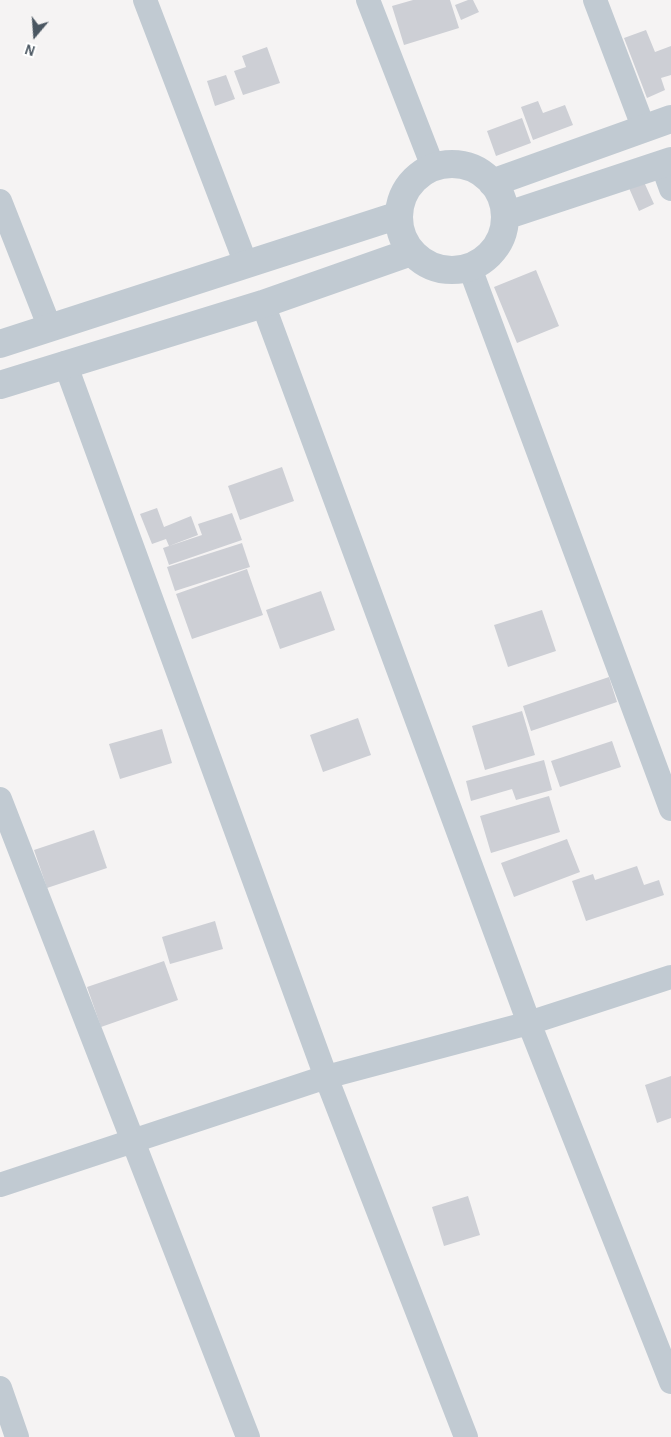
<!DOCTYPE html>
<style>
body{margin:0}
#map{position:relative;width:671px;height:1437px;overflow:hidden;background:#f5f3f3;font-family:"Alegreya Sans",sans-serif}
canvas{display:block}
.north{position:absolute;left:10px;top:10px;width:50px;height:50px;-webkit-text-stroke:4px #fff;paint-order:stroke;rotate:198deg;font-size:14px;font-weight:700;line-height:20px;text-align:center;color:#4a5661}
.north::after{content:'';display:block;margin:auto;width:18px;height:22px;background:#4a5661;clip-path:polygon(50% 0,100% 100%,50% 72%,0 100%)}
</style>
<div id="map">
<canvas width="671" height="1437"></canvas>
<div class="north">N</div>
</div>
<script>
const context = document.querySelector('canvas').getContext('2d');
context.lineJoin = 'round';
function fill(path, color) { context.fillStyle = color; context.fill(path, 'evenodd'); }
function stroke(path, color, width, dash) { context.strokeStyle = color; context.lineWidth = width; context.lineCap = dash ? 'butt' : 'round'; context.setLineDash(dash || []); context.stroke(path); }
const building = new Path2D(`
 M413 0H450L459 28 404 45 392 6Z
 M468 0H473L479 12 461 20 455 5Z
 M646 30 655 52 671 46V75L661 78 665 90 647 98 624 38Z
 M267 47 280 83 243 95 234 71 246 67 242 56Z
 M226 75 235 99 215 106 207 81Z
 M538 101 543 113 565 105 573 125 533 140 521 107Z
 M522 118 531 143 496 156 487 131Z
 M644 182 654 204 639 211 629 188Z
 M536 270 559 326 517 343 494 287Z
 M282 467 294 501 240 520 228 486Z
 M157 508 164 527 191 516 198 535 169 546 166 539 152 544 140 514Z
 M232 513 242 540 169 565 163 548 202 535 198 524Z
 M242 543 250 567 175 591 167 567Z
 M247 569 263 615 192 639 176 594Z
 M321 591 335 630 280 649 266 610Z
 M542 610 556 651 508 667 494 625Z
 M609 677 617 702 531 731 523 706Z
 M522 711 535 755 485 770 472 726Z
 M358 718 371 755 323 772 310 735Z
 M162 729 172 763 120 779 109 744Z
 M612 741 621 767 560 787 551 761Z
 M544 760 552 790 516 800 512 789 471 801 466 781Z
 M549 796 560 832 491 853 480 816Z
 M94 830 107 868 47 888 34 850Z
 M567 839 580 872 514 897 501 863Z
 M637 866 644 885 659 880 664 895 586 921 572 881 593 874 595 880Z
 M215 921 223 949 170 964 162 937Z
 M164 961 178 1000 101 1027 87 987Z
 M671 1076V1118L657 1123 645 1085Z
 M468 1196 480 1235 444 1246 432 1207Z`);
const minor = new Path2D(`
 M145 0 246 264
 M368 0 433 167
 M595 0 644 129
 M662 164 671 189
 M0 201 50 328
 M470 268 671 809
 M263 304 529 1023 671 1382
 M65 363 326 1077 466 1437
 M0 799 248 1437
 M0 1185 326 1077 529 1023 671 977
 M0 1388 17 1437`);
const tertiary = new Path2D(`
 M399 217a53 53 0 1 1 106 0a53 53 0 1 1-106 0Z
 M492 183 671 119
 M505 216 671 161
 M0 344 399 215
 M0 385 263 304 411 252`);
fill(building, '#cdcfd5');
stroke(minor, '#c1cad2', 24);
stroke(tertiary, '#c1cad2', 28);
</script>
